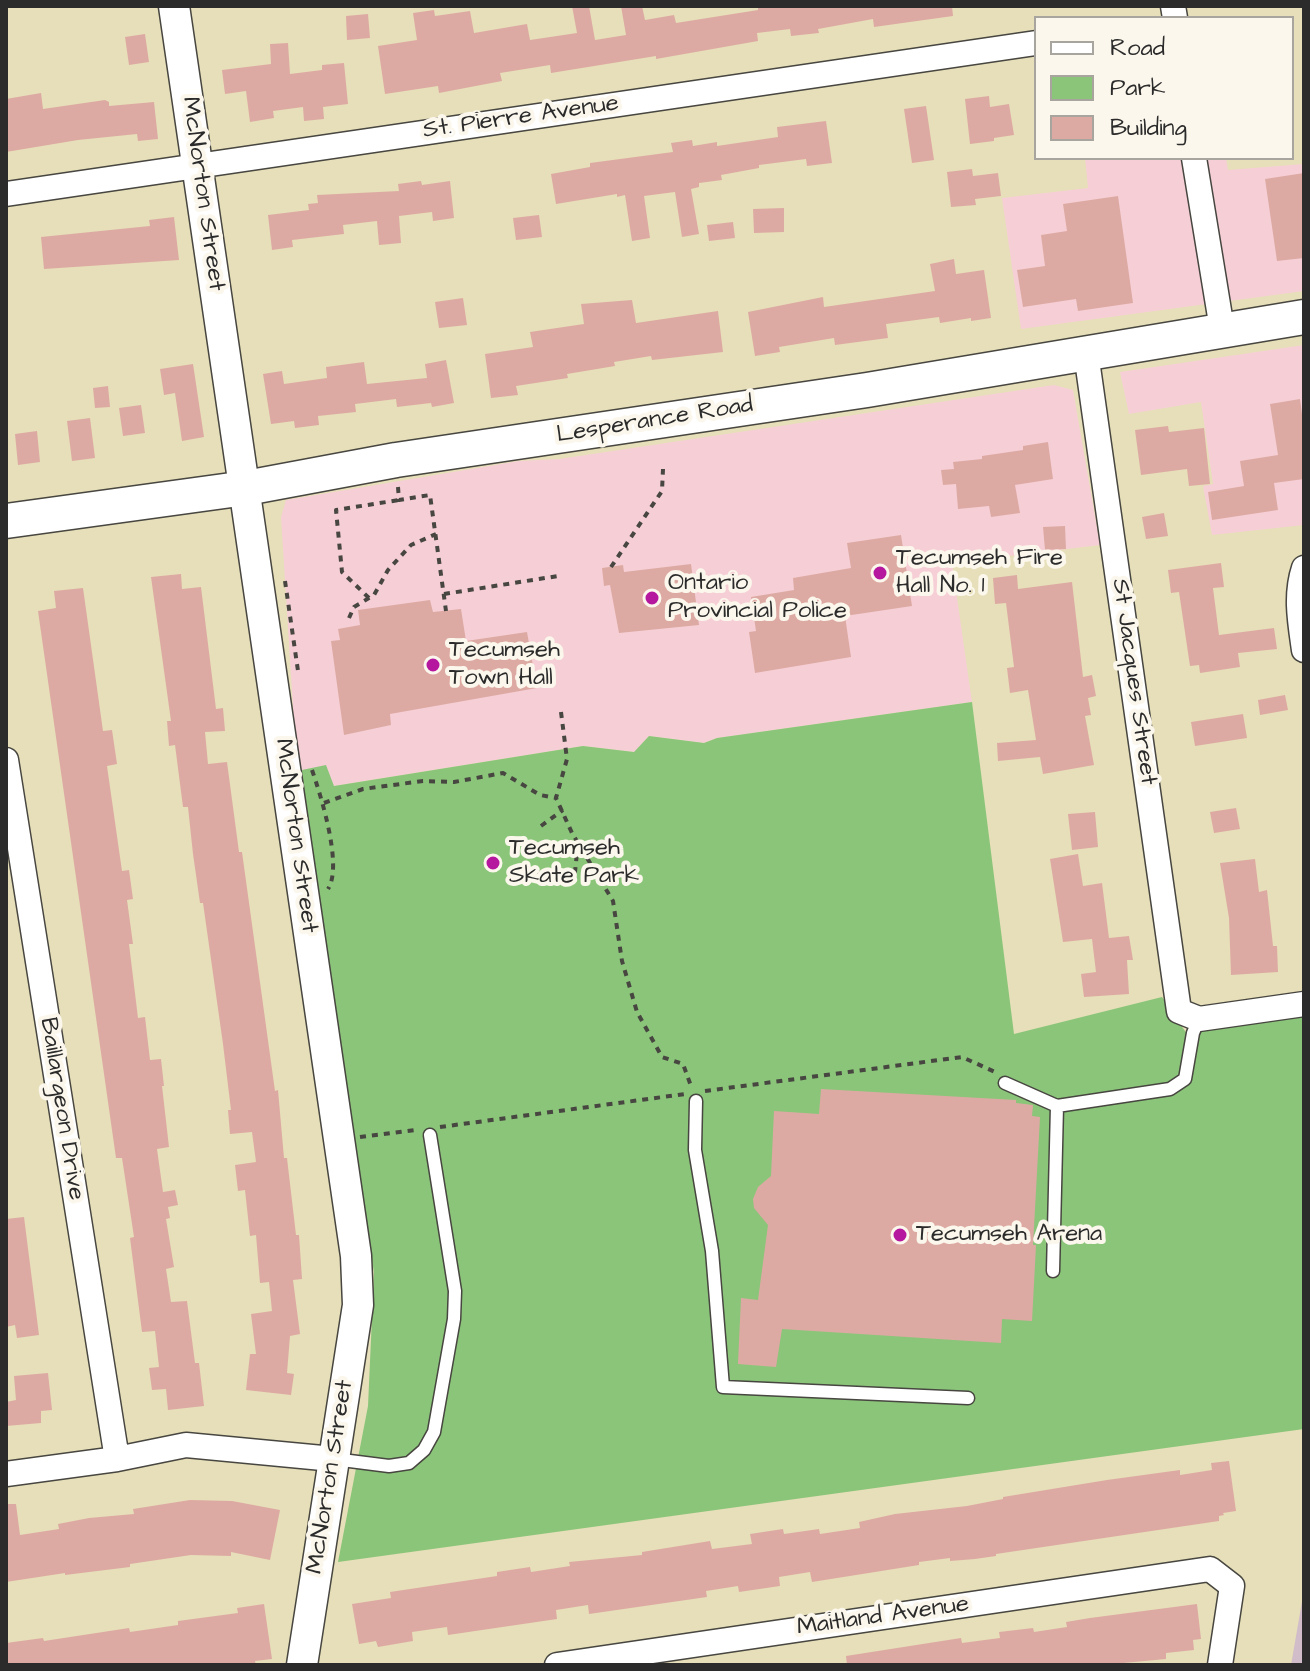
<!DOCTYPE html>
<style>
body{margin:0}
#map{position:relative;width:1310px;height:1671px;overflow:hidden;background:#e7dfb9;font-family:"Architects Daughter",sans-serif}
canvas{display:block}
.frame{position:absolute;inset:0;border:8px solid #2b2b2b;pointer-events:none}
.legend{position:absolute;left:1034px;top:16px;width:260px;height:144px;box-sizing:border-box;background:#fbf7ec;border:2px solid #a8a59f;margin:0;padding:10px 14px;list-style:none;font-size:24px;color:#2b2b2b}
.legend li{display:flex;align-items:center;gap:16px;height:40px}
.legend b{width:40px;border:2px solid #a8a59f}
</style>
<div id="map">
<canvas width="1310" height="1671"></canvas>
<div class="frame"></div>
<ul class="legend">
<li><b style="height:10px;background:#fff"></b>Road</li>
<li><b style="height:22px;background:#8bc57a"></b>Park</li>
<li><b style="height:22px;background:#ddaaa3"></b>Building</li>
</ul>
</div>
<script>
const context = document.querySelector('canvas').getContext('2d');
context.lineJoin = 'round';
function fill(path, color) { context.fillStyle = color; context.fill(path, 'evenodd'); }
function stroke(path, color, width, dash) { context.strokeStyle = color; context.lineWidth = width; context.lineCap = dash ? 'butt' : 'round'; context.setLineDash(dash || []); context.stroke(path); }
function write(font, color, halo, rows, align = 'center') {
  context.font = font + ' "Architects Daughter",sans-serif'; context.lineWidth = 8; context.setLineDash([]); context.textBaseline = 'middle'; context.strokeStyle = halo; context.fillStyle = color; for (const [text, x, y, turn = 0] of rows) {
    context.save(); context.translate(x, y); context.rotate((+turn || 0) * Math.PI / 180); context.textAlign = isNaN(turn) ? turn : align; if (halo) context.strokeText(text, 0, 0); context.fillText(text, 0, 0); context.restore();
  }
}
const built = new Path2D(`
 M1085 158H1226L1228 170 1304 164V291L1021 329 1002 198 1088 188Z
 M1304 345V525L1212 535 1203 486 1213 484 1201 402 1129 414 1120 372Z
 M1054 385 1073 390 1100 545 952 563 972 702 717 738 704 743 649 736 635 752 583 746 333 786 297 771 281 517 286 500 519 461 559 459Z`);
const industrial = new Path2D(`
 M1304 1590V1665H1291Z`);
const green = new Path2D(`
 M972 702 1014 1034 1162 997 1187 1034 1304 1012V1429L338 1562 368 1406 374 1272 348 1128 297 771 326 765 334 786 583 746 634 752 649 736 704 743 717 738Z`);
const building = new Path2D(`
 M572 6H589L595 40 626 35 621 6H642L645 20 674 15 676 23 758 10V6H952L953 16 874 27 873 19 818 29 819 33 791 36 790 29 757 33 758 41 656 59V56L551 73 550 65 500 73 502 81 439 93 438 86 385 94 378 46 417 40 413 13 434 10 435 16 470 11 474 33 527 24 530 40 577 33Z
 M368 14 370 38 347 40 346 16Z
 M145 34 149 62 129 65 125 37Z
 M288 43 290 74 322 70V65L344 63 348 104 323 107 324 119 304 121 303 107 273 111 274 118 250 122 246 91 225 94 222 70 271 64 270 44Z
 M41 93 43 109 105 100 109 102V106L154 102 158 139 138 141 137 134 78 140 6 152V99Z
 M989 96 990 107 1009 104 1014 135 994 138V141L970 144 965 99Z
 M926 106 934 160 912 163 904 109Z
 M826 121 832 163 807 166 806 159 759 165V168L721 175 722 180 699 183V187L691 189 699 234 682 237 675 192 644 196 650 238 632 241 625 195 617 197V194L556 204 551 174 590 167V163L673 152 671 143 692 140 693 146 717 142V146L778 137 777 127Z
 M972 169 973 176 998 173 1001 196 975 199 976 205 951 207 947 172Z
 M1304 173V258L1277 261 1265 179Z
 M421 181 422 185 450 181 454 218 433 221 432 212 399 216 401 243 379 245 377 221 343 225 344 234 292 240 293 247 272 250 268 215 309 210 308 204 318 203 317 195 399 191 398 184Z
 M1118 196 1133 303 1078 311 1076 299 1023 307 1017 270 1045 266 1041 235 1067 231 1063 204Z
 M784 208V232L754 233 753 209Z
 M539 215 542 237 516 240 513 218Z
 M174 217 179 260 44 269 41 237 150 226 149 220Z
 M733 222 735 238 709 241 707 225Z
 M954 259 956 274 984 270 991 318 971 321V318L940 323 939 317 886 324 888 338 835 345 834 338 779 347 780 352 755 356 748 312 823 297 824 307 935 291 930 264Z
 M463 298 467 325 439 328 435 302Z
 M632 300 636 323 718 311 723 352 652 360 651 356 614 362 615 366 567 374 568 378 516 386 518 395 491 398 485 354 533 347 530 332 584 324 581 304Z
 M446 360 454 403 432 407 431 403 397 407 396 399 355 404 356 412 318 416 319 425 295 428 294 421 271 424 263 374 282 371 284 384 327 378 326 367 364 362 367 384 427 378 425 364Z
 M193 364 204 437 182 441 175 393 164 395 160 369Z
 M108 386 110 407 95 408 93 388Z
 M1300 399 1304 429V479L1274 483 1278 510 1212 520 1208 492 1244 486 1240 461 1278 455 1270 404Z
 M141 405 145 433 123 436 119 408Z
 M90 418 95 458 72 461 67 421Z
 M1168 426 1169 432 1204 428 1210 484 1189 486 1187 469 1141 475 1135 430Z
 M37 431 40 462 18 465 15 434Z
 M1048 442 1053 479 1015 485 1020 513 991 517 989 506 958 509 956 484 943 485 941 470 954 469 953 462 982 459V456L1023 450V446Z
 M1164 513 1168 536 1146 539 1142 517Z
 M1065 526 1066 549 1045 550 1043 527Z
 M901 535 912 606 845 616 851 657 755 673 749 632 756 631 751 597 794 590 793 578 851 568 847 543Z
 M1221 563 1224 587 1213 588 1219 635 1274 628 1277 649 1238 653 1240 667 1200 673 1199 665 1190 666 1179 592 1171 593 1168 570Z
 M691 564 699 625 619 633 610 585 604 586 602 568 623 565 624 572Z
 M181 574 182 589 201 587 216 709 223 708 225 731 205 732 208 764 227 762 239 852H242L275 1091 278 1090 284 1158H287L296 1235H299L302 1279 293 1280 300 1334 290 1336 287 1373 294 1374 291 1395 246 1390 250 1354H256L251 1314 272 1311 269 1282 260 1283 256 1235 250 1236 245 1190 238 1191 235 1165 256 1162 252 1132 230 1134 228 1110H231L223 1044 203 903H200L193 854 188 807H183L175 745 169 746 167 721H171L151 577Z
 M1017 575 1018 589 1072 582 1083 677 1092 675 1096 696 1088 698 1091 715 1085 716 1094 765 1043 774 1040 757 998 761 997 743 1036 740 1028 690 1010 693 1007 668 1014 667 1006 603 995 604 993 578Z
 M83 588 103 731 112 730 117 764 107 766 122 871 129 870 133 899 127 900 133 944H129L138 1018 145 1017 150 1060 161 1059 164 1086H162L169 1147 157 1149 163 1192 175 1190 178 1205 168 1207 170 1218 166 1219 174 1267 166 1269 171 1302 187 1301 195 1363H199L204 1406 168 1410 166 1389 152 1390 149 1368 159 1367 155 1331 142 1332 130 1238 134 1237 122 1158H116L38 611 56 608 54 591Z
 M430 600 433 612 461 609 466 641 527 632 537 688 390 714 391 725 344 735 331 641 340 640 338 629 360 625 358 610Z
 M1285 695 1288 710 1260 715 1258 700Z
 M1243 714 1247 738 1195 746 1191 722Z
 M1236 808 1240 829 1214 833 1210 812Z
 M1095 812 1098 847 1072 850 1068 814Z
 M1078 854 1083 886 1102 883 1109 938 1129 936 1133 960H1127L1129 994 1084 997 1081 974 1096 972 1092 939 1063 942 1050 859Z
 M1255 859 1259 892 1267 890 1273 946H1277L1278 972 1231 975 1229 918 1220 863Z
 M821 1089 1016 1100V1103L1033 1105 1032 1116 1040 1117 1033 1245H1036L1032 1321 1002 1319 1001 1343 782 1329 776 1367 738 1364 741 1298 758 1300 768 1225 754 1208 753 1199 758 1187 771 1176 774 1111 819 1114Z
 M24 1217 39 1335 17 1338 15 1325 6 1327V1219Z
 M48 1373 52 1410 41 1411V1423L6 1426V1402L16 1400 14 1376Z
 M1229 1461 1236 1511 1223 1513 1224 1515 1219 1516V1521L996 1554V1556L975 1559 950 1561V1558L919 1562V1565L812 1582 810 1572 779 1577 780 1586 739 1592 738 1586 706 1591 707 1597 589 1614 588 1605 556 1610 557 1619 448 1635 447 1627 412 1632 413 1641 378 1647 376 1641 359 1644 352 1604 391 1598 390 1592 497 1576V1572L530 1567 531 1572 570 1566 569 1562 642 1555V1552L710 1541 712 1549 752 1544 750 1534 783 1529 784 1534 819 1529 820 1534 860 1528 859 1522 895 1514 967 1506 1003 1499V1497L1107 1480 1180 1470V1475L1212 1470 1211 1463Z
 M190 1500 232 1501 280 1510 270 1560 231 1552V1556L191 1555 130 1564V1567L65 1575V1573L6 1582V1504H16L20 1535 59 1529 58 1524 89 1518 134 1514 133 1509Z
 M264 1604 272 1659 255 1661 256 1665H6V1643L43 1638 44 1641 129 1628 130 1632 178 1625V1621L238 1613 237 1608Z
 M1197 1604 1201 1639 1193 1640 1194 1650 1166 1653V1659L1102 1665H847L846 1656 961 1638 962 1643 1000 1638 999 1632 1033 1628 1034 1632 1067 1627 1066 1622 1090 1618Z`);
const path = new Path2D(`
 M398 487 399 500 430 495 446 611
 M611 567 662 491 663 469
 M285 581 298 671
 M444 594 558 576
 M369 598 342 572 336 510 399 500
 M349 618 354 607 374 595 388 570 411 545 436 534
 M561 712 567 759 556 798 572 833 613 901 622 961 637 1012 662 1057 683 1064 691 1086
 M312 770C321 796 343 866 328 889
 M324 803 363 789 423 781 454 782 503 773 540 795 556 798
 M541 826 563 810
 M536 869C544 882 552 884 567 882L575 872 578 843
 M705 1091 962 1057 995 1072
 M440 1127 685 1094
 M360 1137 415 1130`);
const service = new Path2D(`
 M1005 1083 1057 1106 1170 1089 1185 1079 1193 1033 1199 1019
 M696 1101 695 1150 712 1251 723 1387 968 1398
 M1053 1271 1057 1106
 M334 1459 389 1466 409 1463 424 1450 434 1432 454 1319 455 1291 430 1135`);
const minor = new Path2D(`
 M1173 6 1175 18
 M1194 158 1222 329
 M6 194 1036 43
 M1086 353 1179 1011 1199 1019 1304 1004
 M1304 568C1295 595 1300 622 1304 650
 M6 760 117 1459
 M6 1474 117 1459 186 1445 333 1459
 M557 1665 1210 1569 1232 1586 1220 1665`);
const tertiary = new Path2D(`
 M174 6 356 1256 358 1305 302 1665`);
const secondary = new Path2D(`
 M6 521 246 488 396 460 867 390 1304 317`);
const markers = [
 [880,573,8,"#b5179e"],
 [652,598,8,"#b5179e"],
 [433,665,8,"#b5179e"],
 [493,863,8,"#b5179e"],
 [900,1235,8,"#b5179e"]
];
const streetNames = [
 ["St. Pierre Avenue",521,118,-8],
 ["McNorton Street",202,194,82],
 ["Lesperance Road",655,421,-9],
 ["St Jacques Street",1133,682,82],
 ["McNorton Street",295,836,82],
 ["Baillargeon Drive",61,1109,81],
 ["McNorton Street",331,1477,-81],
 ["Maitland Avenue",883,1617,-8]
];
const poiNames = [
 ["Tecumseh Fire",896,559],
 ["Hall No. 1",896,587],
 ["Ontario",668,584],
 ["Provincial Police",668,612],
 ["Tecumseh",449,651],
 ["Town Hall",449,679],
 ["Tecumseh",509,849],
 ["Skate Park",509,877],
 ["Tecumseh Arena",916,1235]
];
fill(built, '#f6cfd6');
fill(industrial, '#d1bdc9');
fill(green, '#8bc57a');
fill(building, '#ddaaa3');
stroke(service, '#474640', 15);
stroke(minor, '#474640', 27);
stroke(tertiary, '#474640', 33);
stroke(secondary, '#474640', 37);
stroke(path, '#474640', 4, [6, 6]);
stroke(service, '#fff', 12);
stroke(minor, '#fff', 24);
stroke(tertiary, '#fff', 30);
stroke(secondary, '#fff', 34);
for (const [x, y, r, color] of markers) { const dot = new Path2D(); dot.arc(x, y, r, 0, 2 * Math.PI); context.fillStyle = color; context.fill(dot); stroke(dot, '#fbf7ec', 3); }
write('24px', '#2b2b2b', '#fbf7ec', streetNames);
write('24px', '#2b2b2b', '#fbf7ec', poiNames, 'left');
</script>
